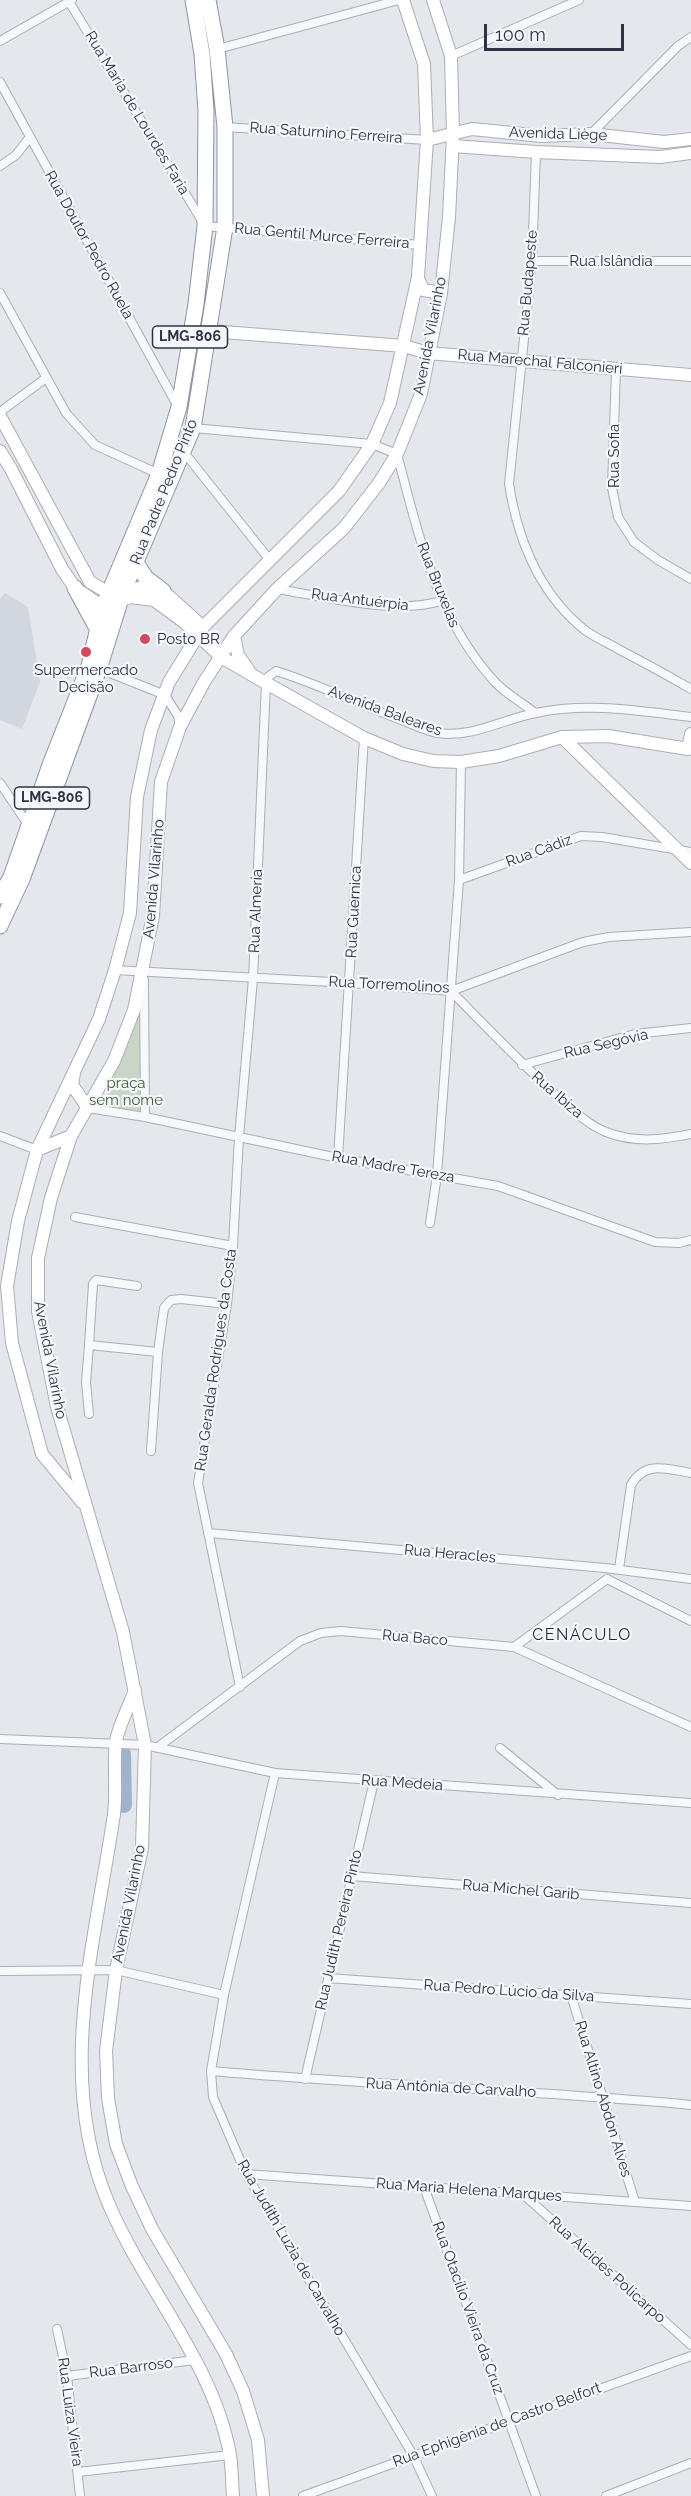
<!DOCTYPE html>
<meta charset="utf-8">
<style>
body{margin:0}
#map{position:relative;width:691px;height:2496px;overflow:hidden;background:#e4e7ec;font-family:Raleway,sans-serif}
canvas{display:block}
.scale{position:absolute;left:484px;top:24px;width:140px;height:27px;box-sizing:border-box;border:3px solid #2b3445;border-top:0;padding-left:8px;font-size:18px;line-height:21px;white-space:nowrap;color:#2b3445;-webkit-text-stroke:4px #f4f6f9;paint-order:stroke}
</style>
<div id="map">
<canvas width="691" height="2496"></canvas>
<div class="scale">100 m</div>
</div>
<script>
const context = document.querySelector('canvas').getContext('2d');
context.lineJoin = 'round';
function fill(path, color) { context.fillStyle = color; context.fill(path, 'evenodd'); }
function stroke(path, color, width, dash) { context.strokeStyle = color; context.lineWidth = width; context.lineCap = dash ? 'butt' : 'round'; context.setLineDash(dash || []); context.stroke(path); }
function write(font, color, halo, rows, align = 'center') {
  context.font = font + ' Raleway,sans-serif'; context.lineWidth = 4.5; context.setLineDash([]); context.textBaseline = 'middle'; context.strokeStyle = halo; context.fillStyle = color; for (const [text, x, y, turn = 0] of rows) {
    context.save(); context.translate(x, y); context.rotate((+turn || 0) * Math.PI / 180); context.textAlign = isNaN(turn) ? turn : align; if (halo) context.strokeText(text, 0, 0); context.fillText(text, 0, 0); context.restore();
  }
}
const built = new Path2D(`
 M5 593 28 607 40 682 22 729 0 720V599Z`);
const green = new Path2D(`
 M142 985 143 1114 105 1105Z`);
const river = new Path2D(`
 M123 1754 124 1805`);
const street = new Path2D(`
 M68 0 205 226 420 245
 M0 41 72 0
 M214 50 399 0
 M451 56 579 0
 M0 82 177 405
 M225 127 427 140
 M591 134 678 46 691 37
 M536 152 532 261 509 484C518 541 539 594 586 631 596 638 608 643 618 649 643 662 667 675 691 689
 M0 166 16 155 30 137
 M532 261H691
 M0 293 66 413 95 445 159 474
 M616 369 612 488 618 517 634 542 658 560 691 579
 M0 412 46 378
 M193 428 372 444 397 454C419 536 436 618 495 682 506 694 523 703 535 713
 M183 451 269 559
 M277 589C326 597 395 615 441 601
 M95 667 165 695 178 716 180 726
 M0 783 29 826
 M459 880 581 836 602 837 691 852
 M115 970 350 983 451 991 583 942 609 937 691 932
 M144 980 145 1117
 M451 991C486 1027 521 1063 558 1097 572 1109 588 1125 606 1132 634 1143 662 1140 691 1134
 M522 1065 635 1034 691 1028
 M88 1108 145 1117 338 1158 498 1186 655 1242 679 1243 691 1240
 M0 1136 37 1150
 M338 1158 364 738
 M75 1217 233 1246
 M430 1223 437 1175 459 880 461 762
 M137 1286 96 1280 93 1284 89 1345 158 1352
 M89 1345 86 1382 89 1414
 M151 1451 158 1352 164 1308 171 1300 181 1299 227 1304
 M208 1533 605 1568 691 1579
 M619 1569 631 1485C645 1460 668 1469 691 1473
 M607 1579 691 1621
 M514 1647 607 1579
 M240 1687 198 1483 227 1304 233 1246 239 1137 253 979 266 683 268 677 276 671C318 684 358 704 399 719 412 724 425 731 438 733 473 738 503 719 536 713 588 702 639 711 691 717
 M0 1739 145 1745 275 1773 691 1803
 M158 1747 300 1641 321 1633 341 1631 514 1647 691 1727
 M500 1748 558 1795
 M275 1773 224 1995 211 2071 213 2097 246 2174 413 2455 432 2496
 M351 1876 691 1903
 M0 1971 116 1970 224 1995
 M328 1978 691 2004
 M571 1995 635 2202
 M211 2071C371 2085 531 2090 691 2105
 M305 2079 374 1781
 M246 2174 691 2206
 M424 2187 536 2496
 M523 2194 691 2345
 M57 2329 67 2376 80 2496
 M67 2376 195 2360
 M78 2472 230 2455
 M303 2496 691 2356
 M606 2496 691 2463`);
const secondary = new Path2D(`
 M427 140 472 129 542 136 591 134 664 142 691 139
 M453 146 536 152 660 157 691 153
 M418 278 423 290 441 293
 M210 331 404 346 428 353 691 375
 M0 416 90 582 110 594 140 588 163 591 203 627
 M0 451 11 469 62 569 75 588 103 607 131 597 154 600 184 622 221 657 266 683 364 738 403 754 433 761 461 762 499 756 562 737 608 736 688 749 691 734
 M234 636 238 655 249 671
 M562 737 691 863
 M74 1073 72 1085 88 1108
 M37 1150 71 1136
 M82 1502 42 1454 12 1343 7 1286 18 1221 37 1150 99 1019 115 970 130 913 137 797 151 730 169 682 203 627 339 491 372 444 390 403 418 277 427 140 424 64 403 0
 M135 1690C129 1707 119 1724 116 1741 113 1765 117 1790 114 1814 95 1944 54 2080 110 2207 146 2290 214 2364 230 2455 232 2468 232 2483 233 2496
 M263 2496 258 2440 243 2391 226 2354 152 2229 131 2184 116 2144 108 2098 106 2051 116 1970 142 1848 145 1745 123 1632 57 1407 38 1311V1258L51 1198 71 1136 114 1061 134 1010 153 916 161 782 180 727 204 682 234 636 277 589 344 528 379 483 397 454 421 394 441 293 449 217 453 134 451 56 433 0`);
const highway = new Path2D(`
 M136 563 146 578 163 591
 M75 588 99 632
 M0 896 11 877 50 765 89 666 103 607 159 474 179 407 196 304 205 226 206 111 202 54 193 0
 M0 926 22 879 99 669 123 592 193 428 225 227V127L217 49 208 0`);
const markers = [
 [145,639,6,"#d1495b"],
 [86,652,6,"#d1495b"]
];
const shields = [
 [190,337,75],
 [52,798,75]
];
const shieldNames = [
 ["LMG-806",190,337],
 ["LMG-806",52,798]
];
const streetNames = [
 ["Rua Maria de Lourdes Faria",137,113,59],
 ["Rua Saturnino Ferreira",326,133,4],
 ["Avenida Liège",558,134,2],
 ["Rua Gentil Murce Ferreira",322,236,5],
 ["Rua Doutor Pedro Ruela",89,245,61],
 ["Rua Islândia",611,261],
 ["Rua Budapeste",528,283,-85],
 ["Avenida Vilarinho",430,336,-79],
 ["Rua Marechal Falconieri",540,362,5],
 ["Rua Sofia",614,456,-90],
 ["Rua Padre Pedro Pinto",164,492,-68],
 ["Rua Bruxelas",438,585,68],
 ["Rua Antuérpia",360,600,7],
 ["Avenida Baleares",385,711,20],
 ["Rua Cádiz",539,851,-20],
 ["Avenida Vilarinho",154,879,-85],
 ["Rua Almería",256,911,-88],
 ["Rua Guernica",354,912,-87],
 ["Rua Torremolinos",389,985,3],
 ["Rua Segóvia",606,1044,-13],
 ["Rua Ibiza",557,1095,41],
 ["Rua Madre Tereza",393,1167,10],
 ["Avenida Vilarinho",50,1360,79],
 ["Rua Geralda Rodrigues da Costa",216,1360,-82],
 ["Rua Heracles",450,1554,5],
 ["Rua Baco",415,1638,5],
 ["Rua Medeia",402,1783,4],
 ["Rua Michel Garib",521,1890,5],
 ["Avenida Vilarinho",129,1904,-79],
 ["Rua Judith Pereira Pinto",339,1930,-77],
 ["Rua Pedro Lúcio da Silva",509,1991,4],
 ["Rua Antônia de Carvalho",451,2088,3],
 ["Rua Altino Abdon Alves",603,2099,73],
 ["Rua Maria Helena Marques",469,2190,4],
 ["Rua Judith Luzia de Carvalho",291,2248,60],
 ["Rua Alcides Policarpo",607,2270,42],
 ["Rua Otacílio Vieira da Cruz",468,2308,70],
 ["Rua Barroso",131,2368,-7],
 ["Rua Luiza Vieira",70,2412,82],
 ["Rua Ephigênia de Castro Belfort",497,2425,-20]
];
const poiNames = [
 ["Posto BR",157,639],
 ["Supermercado",86,670,"center"],
 ["Decisão",86,687,"center"]
];
const parkNames = [
 ["praça",126,1083],
 ["sem nome",126,1100]
];
const neighbourhoodNames = [
 ["CENÁCULO",582,1635]
];
fill(built, '#d2d6de');
fill(green, '#c9d6c5');
stroke(river, '#9fb4cc', 16);
stroke(street, '#a9aeb7', 10);
stroke(secondary, '#a9aeb7', 14);
stroke(highway, '#8b94a3', 17);
stroke(street, '#f7f8fa', 8);
stroke(secondary, '#fff', 12);
stroke(highway, '#fff', 15);
for (const [x, y, r, color] of markers) { const dot = new Path2D(); dot.arc(x, y, r, 0, 2 * Math.PI); context.fillStyle = color; context.fill(dot); stroke(dot, '#f4f6f9', 2); }
for (const [x, y, w] of shields) { const box = new Path2D(); box.roundRect(x - w / 2, y - 11, w, 22, 4.5); context.fillStyle = '#f4f6f9'; context.fill(box); stroke(box, '#2b3445', 1.5); }
write('bold 14px', '#2b3445', null, shieldNames);
write('15px', '#2b3445', '#f4f6f9', streetNames);
write('15px', '#2b3445', '#f4f6f9', poiNames, 'left');
write('15px', '#3f6138', '#f4f6f9', parkNames);
context.letterSpacing = '1.5px';
write('16px', '#1d2536', '#f4f6f9', neighbourhoodNames);
context.letterSpacing = '0px';
</script>
